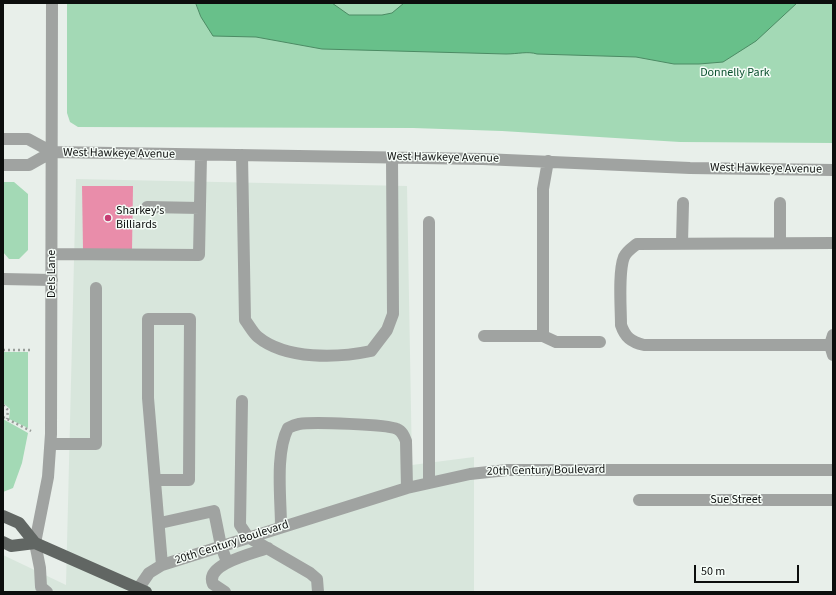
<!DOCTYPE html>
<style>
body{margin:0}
#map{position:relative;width:836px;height:595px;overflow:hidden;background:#e8efea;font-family:"Source Sans 3",sans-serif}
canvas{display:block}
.frame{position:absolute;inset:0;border:4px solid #0c0e0d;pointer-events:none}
.scale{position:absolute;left:694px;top:565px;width:105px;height:18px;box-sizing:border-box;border:2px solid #0c0e0d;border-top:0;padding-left:5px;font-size:12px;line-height:14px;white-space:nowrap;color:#0c0e0d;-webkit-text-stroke:3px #f5fcf7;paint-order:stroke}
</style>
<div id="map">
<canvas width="836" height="595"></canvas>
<div class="frame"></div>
<div class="scale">50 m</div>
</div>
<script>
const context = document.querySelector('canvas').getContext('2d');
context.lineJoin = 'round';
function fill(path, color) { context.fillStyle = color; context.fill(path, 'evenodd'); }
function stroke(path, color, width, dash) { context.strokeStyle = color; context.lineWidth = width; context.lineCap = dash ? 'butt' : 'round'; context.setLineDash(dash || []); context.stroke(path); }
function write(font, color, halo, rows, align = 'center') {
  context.font = font + ' "Source Sans 3",sans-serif'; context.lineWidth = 3; context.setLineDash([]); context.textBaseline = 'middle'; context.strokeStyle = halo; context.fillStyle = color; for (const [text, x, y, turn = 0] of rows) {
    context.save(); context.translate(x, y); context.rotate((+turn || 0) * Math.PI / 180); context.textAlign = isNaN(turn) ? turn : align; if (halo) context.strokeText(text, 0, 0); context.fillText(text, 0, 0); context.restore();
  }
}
const built = new Path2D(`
 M76 179 407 186 412 465 474 457V592H3V555L66 585Z`);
const green = new Path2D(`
 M67 3H833V143L680 142 502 131 413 128 78 127 70 122 67 113Z
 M3 182H14L28 194V250L19 259H9L3 252Z
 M3 352H28V428L9 419 10 409 3 403Z
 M3 419 28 433 22 463 13 488 3 492Z`);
const water = new Path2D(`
 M196 3H332L349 15H382L392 13 404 3H797L756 41 723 62 699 64H674L636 57 537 54C528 51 517 54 506 54L322 49 256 37 213 36 201 17Z`);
const building = new Path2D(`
 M82 186H133L132 250H83Z`);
const path = new Path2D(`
 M3 350H31
 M3 405 8 410 7 419
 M3 417 31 431`);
const minor = new Path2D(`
 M3 139H28L52 152 483 159 690 168 833 170
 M242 155 245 320C249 325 253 333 258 337 286 360 338 358 371 351L387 330 393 314 392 157
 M3 165H29L52 152
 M147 207 200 208
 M429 222V483
 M682 243 683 203
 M780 243V203
 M52 254 199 255 201 156
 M3 279 52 280
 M833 335 830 345 833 355
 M484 336H543L556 342H600
 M543 336V189L548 161
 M830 345H644C631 342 625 337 621 325 621 308 618 272 624 257 627 251 632 248 637 244L833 243
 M242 401 240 525 248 537 310 573 317 579 318 592
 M51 444H96V288
 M155 480H189L190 319H148V398L162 565
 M639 500H833
 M160 523 214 511 221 546 227 562
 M281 527C281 499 275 453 288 428 292 426 294 425 299 424 312 422 387 424 397 429 402 431 404 436 406 441L407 488
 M47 592 41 587 40 568 35 543 48 477 51 434 52 3
 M136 592 149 573 162 565 407 488 470 474 507 470H833
 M225 592 213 584C204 564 255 553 268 548`);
const major = new Path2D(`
 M3 516 19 523 35 543 146 592
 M3 542 11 546 35 543`);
const markers = [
 [108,218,4,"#c63c73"]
];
const parkNames = [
 ["Donnelly Park",735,73]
];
const streetNames = [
 ["West Hawkeye Avenue",119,154,1],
 ["West Hawkeye Avenue",443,158,1],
 ["West Hawkeye Avenue",766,169,1],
 ["Dels Lane",52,274,-90],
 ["20th Century Boulevard",546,471,-1],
 ["Sue Street",736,500],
 ["20th Century Boulevard",232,543,-18]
];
const poiNames = [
 ["Sharkey's",116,211],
 ["Billiards",116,225]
];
fill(built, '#d8e6dc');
fill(green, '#a3d9b5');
fill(water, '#68c08a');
stroke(water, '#4c8b64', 1);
fill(building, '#e98daa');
stroke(path, '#999e9a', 2.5, [2, 3]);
stroke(minor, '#a0a3a1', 12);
stroke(major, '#616663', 12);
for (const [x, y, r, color] of markers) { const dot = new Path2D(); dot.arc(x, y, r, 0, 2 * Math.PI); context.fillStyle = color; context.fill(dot); stroke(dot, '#f5fcf7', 1.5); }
write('12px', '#094f2d', '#f5fcf7', parkNames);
write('12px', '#0c0e0d', '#f5fcf7', streetNames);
write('12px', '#0c0e0d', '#f5fcf7', poiNames, 'left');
</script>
